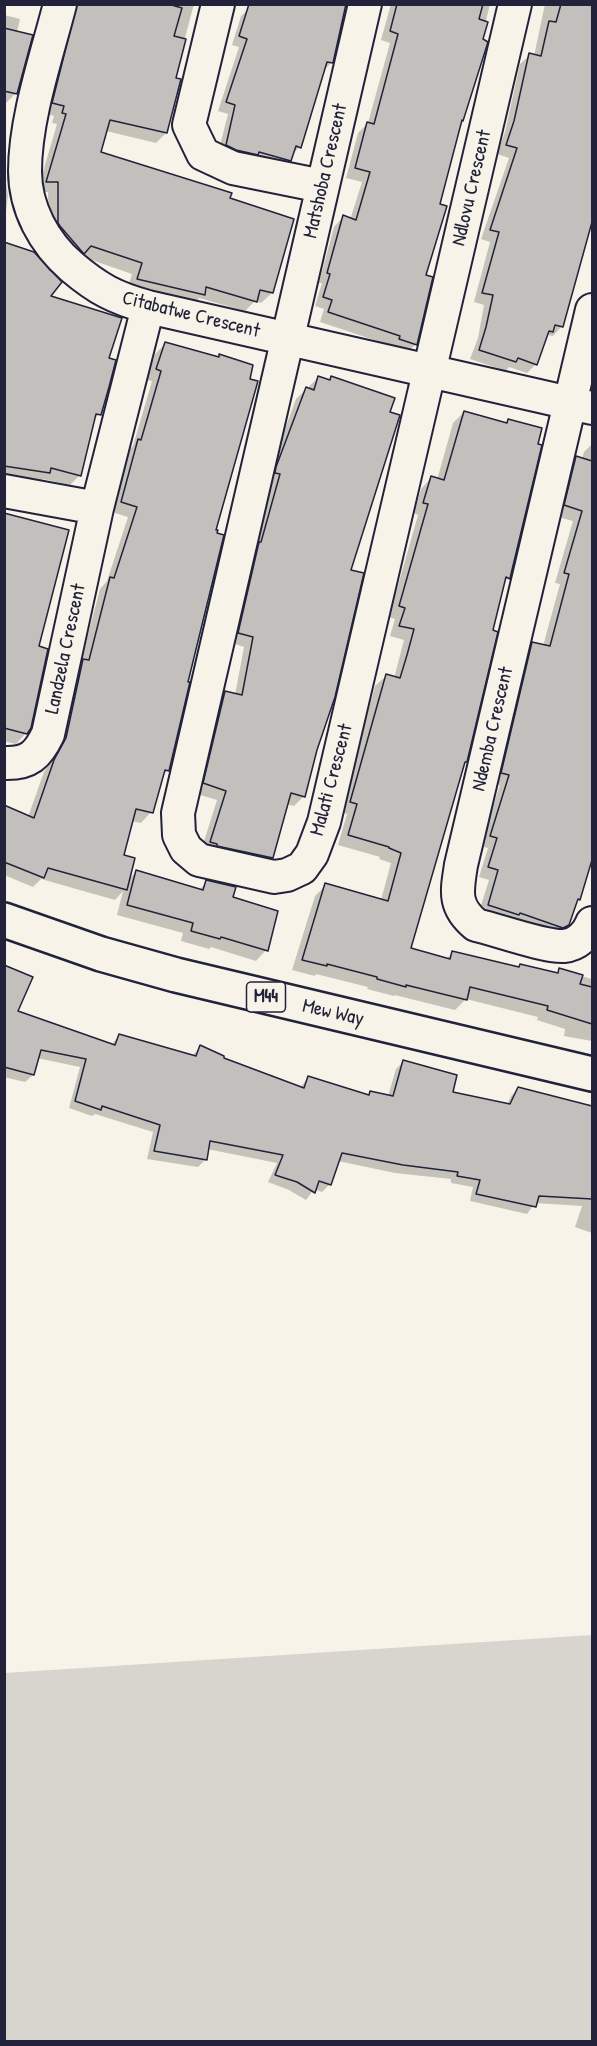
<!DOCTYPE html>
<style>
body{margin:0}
#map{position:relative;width:597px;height:2046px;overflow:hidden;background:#f7f3e8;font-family:"Patrick Hand",sans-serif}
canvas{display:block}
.frame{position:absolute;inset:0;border:6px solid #22223b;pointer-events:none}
</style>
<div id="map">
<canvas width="597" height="2046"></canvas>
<div class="frame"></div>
</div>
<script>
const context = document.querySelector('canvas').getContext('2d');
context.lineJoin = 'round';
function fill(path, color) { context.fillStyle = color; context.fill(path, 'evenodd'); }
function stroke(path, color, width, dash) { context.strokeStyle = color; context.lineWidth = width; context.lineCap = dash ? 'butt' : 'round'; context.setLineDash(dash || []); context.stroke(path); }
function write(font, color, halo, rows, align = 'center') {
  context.font = font + ' "Patrick Hand",sans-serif'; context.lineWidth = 6; context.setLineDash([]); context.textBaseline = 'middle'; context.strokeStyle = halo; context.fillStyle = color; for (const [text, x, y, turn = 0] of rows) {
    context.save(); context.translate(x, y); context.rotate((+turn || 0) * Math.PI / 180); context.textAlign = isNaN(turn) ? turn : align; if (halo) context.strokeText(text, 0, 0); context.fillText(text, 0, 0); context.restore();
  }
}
const green = new Path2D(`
 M592 1635V2041H5V1673Z`);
const shadow = new Path2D(`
 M70 4H194L174 79 166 133 156 143 106 131 99 153 228 199 272 293 261 303 255 301 245 311 199 298 193 305 127 290 132 274 80 256 49 234 48 192H37L57 124 52 123 54 116 43 113Z
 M391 4H490L462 120 438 205 424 276 416 344 406 353 391 349 392 346 320 322 324 309 315 306 322 283H319L334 227 343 217 350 220 362 182 346 178 358 133 368 123 390 43 381 40Z
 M545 4H592V216L562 326 553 336 548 335 545 338 536 364 527 373 509 367 506 371 470 359 478 338 484 305 474 302 490 242 481 239 509 158 497 154 505 132 520 64 530 55 534 56Z
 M249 9 331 63 323 71 299 147 281 169 218 153 228 114 218 111 239 47 232 45 241 16Z
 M4 15 20 19 17 32 16 93 6 103Z
 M4 171 8 195 4 229Z
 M4 244 49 297 107 359 99 414 93 420 80 475 70 485 43 479 39 483 4 484Z
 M165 344 218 358 220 356 214 531 186 683 168 770 161 777 151 812 141 823 132 821 122 856 128 880 137 871 199 890 207 882 231 898 266 950 256 961 211 947 209 949 181 941 183 933 117 915 123 891 115 900 41 879 33 887 4 875V807L28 817 44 772 56 750 73 671 81 662 100 589 107 581 128 517 112 512 128 451 133 446 152 381 147 380 155 354Z
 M318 378 328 381 331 378 349 571 315 749 304 796 294 806 286 804 272 857 262 867 201 851 217 800 194 793 215 702 225 693 235 695 244 647 229 642 271 484 266 482 267 478 296 399Z
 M464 412 505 424 509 420 508 578 503 584 463 764 409 949 445 960 453 953 518 969 556 974 560 970 592 979V1041L564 1036 565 1029 537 1020 538 1017 466 999 455 1010 395 995 394 996 367 989 368 987 316 974 315 976 292 970 315 896 326 885 381 900 391 863 379 859 380 857 338 845 347 814 340 812 375 686 386 676 394 678 397 667 404 640 390 636 395 619 389 617 418 515 414 513 421 489 431 478 437 480 453 423Z
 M592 444V827L580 867 579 899 575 903 568 924 557 935 478 915 489 880 479 877 488 848 480 846 500 785 492 783 522 654 533 643 543 646 560 584 555 583 573 521 555 516 566 468 577 457 582 459 584 452Z
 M4 515 37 647 26 733 16 744 4 741Z
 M4 972 16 1012 111 1045 119 1036 192 1056 200 1047 222 1059 300 1088 308 1078 367 1096 370 1092 388 1096 396 1069 403 1062 452 1093 507 1105 511 1096 519 1088 592 1108V1233L575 1227 582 1206 535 1203 527 1214 470 1201 473 1187 451 1183V1179L395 1173 338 1161 330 1184 322 1192 314 1189 306 1200 289 1190 268 1182 277 1163 207 1149 205 1160 198 1167 147 1159 153 1132 95 1114 92 1116 69 1108 80 1067 37 1058 33 1075 25 1082 4 1077Z`);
const building = new Path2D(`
 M77 4H168L182 8 174 36 186 39 176 78 181 79 167 133 110 120 101 152 232 193 230 198 294 219 273 293 260 290 257 302 206 287 205 295 137 279 142 263 91 246 84 254 60 226 58 223V182H46L66 114 62 113 64 106 52 103Z
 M249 4H346L333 63 327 62 301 148 296 146 291 161 259 152 258 155 236 150 226 145 235 105 226 102 247 39 239 36Z
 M397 4H483L479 19 488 22 483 39 488 42 463 121 462 120 440 204 447 206 426 275 433 277 417 345 399 339 400 336 328 312 332 300 323 297 330 274 327 273 343 215 356 220 370 172 355 168 367 122 374 124 398 34 390 31Z
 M561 4H592V222L563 327 555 325 553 332 549 331 537 365 518 358 516 362 479 350 486 327 493 295 482 293 499 232 490 230 517 148 506 145 514 121 529 53 541 56 549 21 556 22Z
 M4 28 33 35 17 94 4 91Z
 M4 242 34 252 62 282 51 296 122 318 109 358 116 360 109 387 101 415 96 414 81 476 51 468 50 473 4 466Z
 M165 342 219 357V354L253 365 250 379 258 381 216 530H218L217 533 224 535 188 682H190L169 771 165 770 153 813 136 809 124 855 135 858 127 890 48 868 44 878 4 862V805L34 818 54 760 66 738 83 659 89 660 110 577 114 578 137 507 121 502 138 439 141 440 161 371 156 369Z
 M318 376 330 380 331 376 395 398 390 412 400 415 351 570 364 573 335 697 317 750 305 797 291 793 273 858 217 846V844L210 842 226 791 203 783 225 691 242 695 253 637 238 633 259 542H261L280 474 275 473 276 467 306 387 314 390Z
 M464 411 507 423 508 419 542 428 538 444 542 445 511 574 510 579 506 577 493 630 498 632 467 762H465L411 948 450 959 452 951 519 967 520 964 558 973 559 968 583 975 580 984 592 987V1024L547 1010 548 1006 470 987 467 1000 406 985V987L377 979V977L327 964V966L302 960 325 883 388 901 401 853 389 848V847L348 835 357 804 350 802 386 674 400 678 407 655 414 629 399 626 405 608 399 606 428 504 423 503 431 476 444 480Z
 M576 456 592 461V860L580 900 578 899 569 925 563 928 520 913 519 915 488 905 498 870 488 867 497 838 490 836 509 775 501 773 532 642 550 646 569 574 564 573 582 511 564 505Z
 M4 513 69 530 39 646 48 649 31 728 27 734 4 728Z
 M136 870 203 890 206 880 236 887 233 897 278 911 268 951 221 937 220 939 191 931 193 923 127 905Z
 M4 965 33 977 18 1011 115 1045 119 1034 196 1056 200 1045 224 1056V1058L304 1088 308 1076 369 1095 370 1091 393 1096 403 1060 457 1075 453 1092 510 1104 518 1087 592 1106V1199L539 1196 536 1207 476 1194 480 1180 457 1176 458 1172 403 1165 342 1153 331 1185 319 1181 315 1193 297 1182 275 1175 283 1155 210 1141 207 1160 154 1151 160 1125 102 1106 101 1110 75 1101 86 1059 41 1050 34 1075 4 1067Z`);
const minor = new Path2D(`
 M60 4C47 55 25 118 25 171 25 208 44 243 72 267 98 289 115 298 148 307L592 408
 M218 4 189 125 203 154 233 168 322 186
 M365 4 178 813 179 835 186 849 199 860 274 877 287 875 302 868 312 854 324 822 515 4
 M592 310 461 865C457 891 453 906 476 925 498 930 544 947 564 946 577 945 588 934 592 923
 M4 491 97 508
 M4 763C29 764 38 755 48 734L97 508 148 307`);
const primary = new Path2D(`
 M4 920 101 954 176 975 592 1074`);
const shields = [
 [266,997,39]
];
const shieldNames = [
 ["M44",266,997]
];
const streetNames = [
 ["Matshoba Crescent",326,171,-77],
 ["Ndlovu Crescent",472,188,-77],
 ["Citabatwe Crescent",191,315,14],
 ["Landzela Crescent",66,649,-78],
 ["Ndemba Crescent",493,729,-77],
 ["Malati Crescent",332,780,-75],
 ["Mew Way",333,1013,13]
];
fill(green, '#d8d5cf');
fill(shadow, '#0003');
fill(building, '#c2bfbd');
stroke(building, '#22223b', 1.5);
stroke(minor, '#22223b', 36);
stroke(primary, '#22223b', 38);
stroke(minor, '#f7f3e8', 32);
stroke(primary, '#f7f3e8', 33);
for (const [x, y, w] of shields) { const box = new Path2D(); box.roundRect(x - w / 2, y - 15, w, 30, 4.5); context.fillStyle = '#f7f3e8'; context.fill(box); stroke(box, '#22223b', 1.5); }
write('bold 18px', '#22223b', null, shieldNames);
write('20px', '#22223b', '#f7f3e8', streetNames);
</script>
